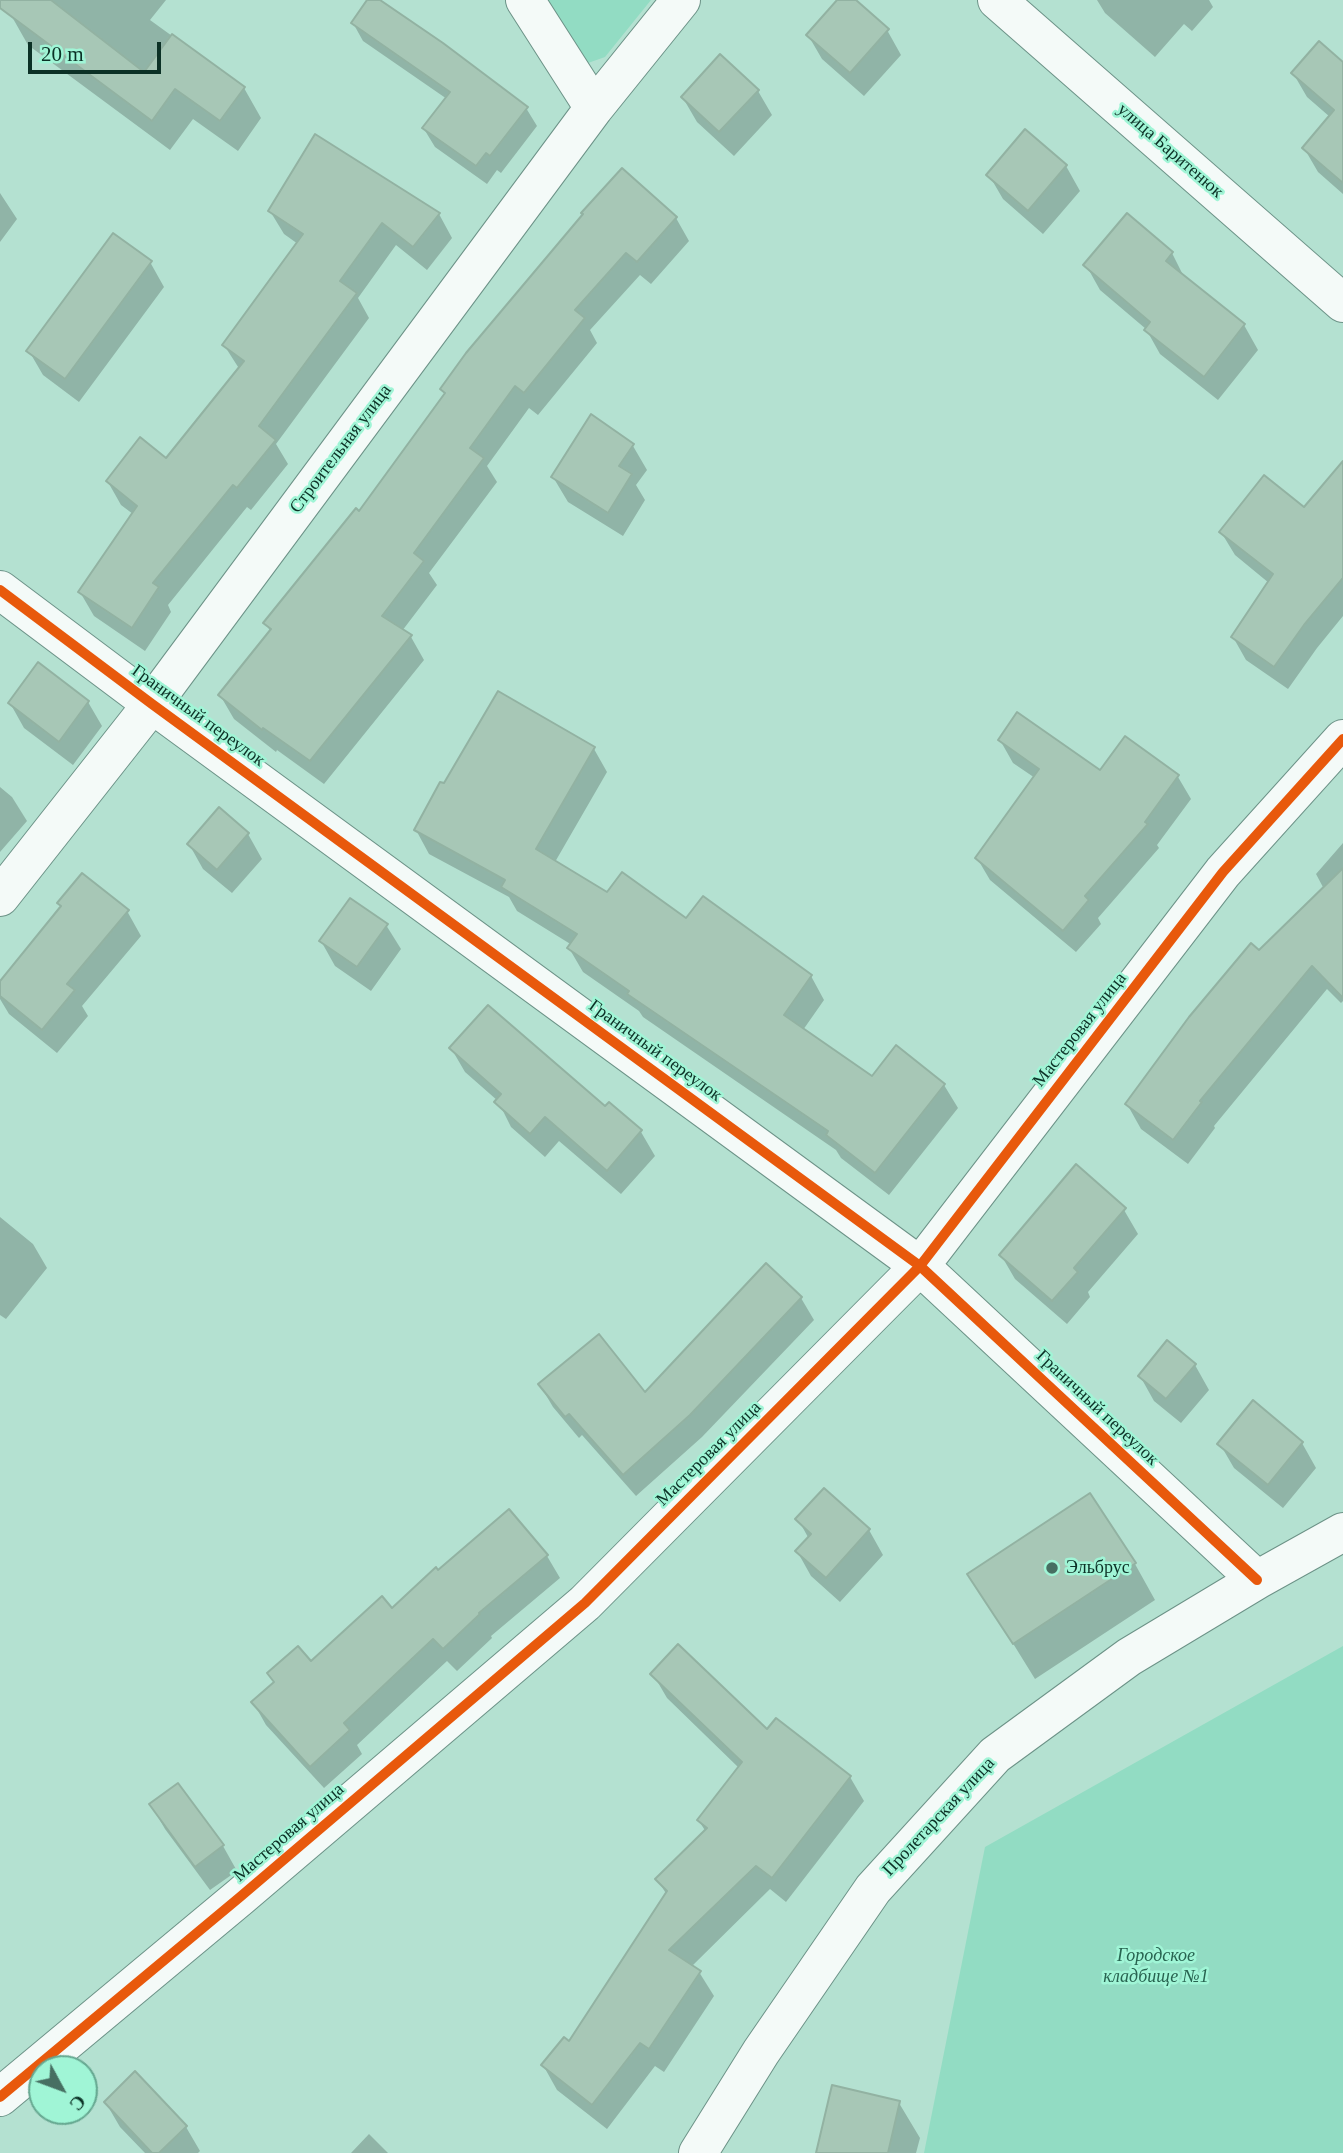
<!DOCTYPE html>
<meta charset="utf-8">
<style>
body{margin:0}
#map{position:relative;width:1343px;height:2153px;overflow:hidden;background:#b4e1d1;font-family:"Times New Roman",serif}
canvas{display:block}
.north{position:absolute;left:28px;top:2055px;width:70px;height:70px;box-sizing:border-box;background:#a0f5d6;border:2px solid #65a790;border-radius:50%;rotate:131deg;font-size:19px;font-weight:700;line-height:28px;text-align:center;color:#0c3126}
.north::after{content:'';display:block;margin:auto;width:24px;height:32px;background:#476f62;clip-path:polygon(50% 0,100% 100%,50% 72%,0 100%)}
.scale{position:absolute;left:28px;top:42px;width:133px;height:32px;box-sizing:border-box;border:4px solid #0c3126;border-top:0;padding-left:9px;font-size:21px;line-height:24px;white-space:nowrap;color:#0c3126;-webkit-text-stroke:5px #a0f5d6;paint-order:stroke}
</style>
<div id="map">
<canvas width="1343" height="2153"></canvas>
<div class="north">С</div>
<div class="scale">20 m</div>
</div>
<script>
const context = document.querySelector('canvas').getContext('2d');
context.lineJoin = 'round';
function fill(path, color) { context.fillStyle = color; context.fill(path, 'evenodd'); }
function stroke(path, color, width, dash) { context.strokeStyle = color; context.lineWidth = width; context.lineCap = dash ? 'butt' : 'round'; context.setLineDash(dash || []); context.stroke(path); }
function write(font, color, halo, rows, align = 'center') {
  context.font = font + ' "Times New Roman",serif'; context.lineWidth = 5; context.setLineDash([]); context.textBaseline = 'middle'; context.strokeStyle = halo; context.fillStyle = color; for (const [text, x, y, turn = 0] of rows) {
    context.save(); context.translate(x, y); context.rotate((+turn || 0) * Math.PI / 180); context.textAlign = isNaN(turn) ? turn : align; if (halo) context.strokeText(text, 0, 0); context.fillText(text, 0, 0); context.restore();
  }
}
const green = new Path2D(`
 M545 0H651L605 57 588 63Z
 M1343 1646V2153H924L985 1847Z`);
const shadow = new Path2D(`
 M22 0H166L150 20 244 88 261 118 238 151 193 119 170 150 28 45 11 15Z
 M369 0H375L526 108 537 126 501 173 497 170 487 184 435 147 424 129 447 99 363 41 353 23Z
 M839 0H854L887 30 901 55 864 96 822 59 808 35Z
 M1097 0H1209L1213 7 1192 31 1184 24 1155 57 1105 13Z
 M1343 64V194L1318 172 1304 148 1330 117 1307 97 1293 73Z
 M758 91 772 115 734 156 697 122 683 98Z
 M1066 166 1080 191 1043 234 1003 199 989 175Z
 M0 193 17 219 0 242Z
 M270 211 439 214 452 238 427 270 396 245 358 298 369 318 276 444 288 464 251 510 247 507 168 605 171 612 145 651 94 616 80 592 133 514 121 505 108 482 167 460 240 370 224 345 298 244 284 234Z
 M676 218 689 241 651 284 640 275 590 330 597 343 538 415 529 408 487 466 497 482 429 573 437 585 402 631 411 637 424 660 324 784 277 750 276 752 234 719 220 695 271 632 265 623 360 513 446 396 442 390 468 354Z
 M1172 253 1185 279 1244 325 1258 350 1218 400 1160 354 1146 329 1100 290 1086 265Z
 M150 262 164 287 79 402 43 375 29 351Z
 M633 446 647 470 636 485 645 500 623 536 568 502 553 477Z
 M1343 463V616L1317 648 1288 689 1246 660 1233 637 1269 583 1235 555 1221 532 1304 509Z
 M88 702 102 726 73 765 24 728 10 703Z
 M1000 740 1100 773 1178 777 1191 799 1157 845 1159 848 1098 918 1101 924 1076 952 990 880 977 858 1035 778 1013 763Z
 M594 749 607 772 555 862 608 894 686 920 811 976 824 1000 803 1030 872 1079 944 1085 958 1108 889 1195 841 1158 836 1150 643 1017 639 1011 583 972 569 948 572 945 517 911 509 897 429 854 416 830Z
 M0 787 12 797 27 821 0 852Z
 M248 834 262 859 232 893 203 869 189 844Z
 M1343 843V1001L1341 1003 1327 989 1214 1126 1215 1128 1188 1164 1141 1129 1127 1104 1259 952 1324 889 1316 874Z
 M59 903 127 911 141 936 82 1006 88 1016 57 1053 9 1014 0 999V983L62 908Z
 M386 925 401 949 371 991 335 966 321 941Z
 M451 1048 605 1109 609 1104 641 1132 655 1156 621 1194 559 1141 545 1157 511 1127 498 1101 465 1072Z
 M1124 1210 1138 1234 1088 1292 1090 1297 1067 1324 1015 1279 1001 1255Z
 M0 1217 33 1244 47 1268 6 1319 0 1315Z
 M766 1265 801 1298 814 1320 702 1437 636 1496 582 1435 579 1438 553 1407 540 1385 644 1395Z
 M1195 1365 1209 1390 1181 1423 1154 1401 1140 1376Z
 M1253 1403 1302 1443 1316 1468 1283 1508 1234 1468 1220 1444Z
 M824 1490 869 1530 883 1555 840 1602 811 1576 797 1551 809 1539 798 1519Z
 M1090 1495 1135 1564 1155 1600 1035 1679 970 1574Z
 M547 1556 560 1578 491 1636 492 1638 457 1671 447 1661 357 1745 362 1754 324 1788 266 1725 253 1702 274 1683 269 1674 311 1663 392 1610 438 1572Z
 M653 1674 767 1732 850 1777 864 1801 786 1902 770 1889 691 1967 699 1972 714 1996 664 2072 655 2066 607 2129 557 2090 543 2065 570 2043 667 1895 657 1879 706 1832 699 1821 739 1768 667 1698Z
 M178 1785 223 1846 237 1871 210 1890 165 1829 151 1805Z
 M106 2103 186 2127 200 2151 198 2153H145L120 2127Z
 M899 2103 920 2138 916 2153H818Z
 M369 2134 388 2153H351Z`);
const building = new Path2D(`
 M0 0H51L144 72 172 34 245 87 220 121 175 89 152 121 0 8Z
 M367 0H380L443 43 528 107 490 156 486 153 476 166 422 128 450 92 351 23Z
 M837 0H856L889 29 850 73 806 35Z
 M1319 41 1343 62V183L1302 148 1334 110 1291 73Z
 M720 54 759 90 719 132 681 97Z
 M1025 129 1067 165 1028 211 986 175Z
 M315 134 440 213 413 247 382 223 340 281 357 293 259 426 276 440 237 488 233 485 153 583 159 587 132 628 78 592 137 506 106 481 140 437 166 458 244 361 222 345 303 234 268 211Z
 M622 168 677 217 637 262 626 253 575 310 585 318 524 393 515 386 470 448 484 458 414 553 424 561 382 616 412 635 310 761 263 728 262 730 218 695 271 629 263 623 356 508 359 511 445 393 440 389 466 353 583 214 581 213Z
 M1127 213 1173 252 1166 261 1245 324 1204 377 1144 330 1150 322 1083 265Z
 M113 233 152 261 65 379 26 351Z
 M591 414 634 444 619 466 632 474 608 513 551 477Z
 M1343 461V578L1304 625 1274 667 1231 637 1273 574 1219 532 1264 475 1304 507Z
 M38 662 89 701 59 742 8 703Z
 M498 691 595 747 536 849 607 892 622 872 686 918 703 896 812 975 784 1015 872 1076 896 1045 945 1084 875 1173 826 1135 828 1131 627 994 629 991 567 948 577 934 501 887 505 880 414 830 440 782 444 783Z
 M1017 712 1100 770 1125 736 1179 775 1145 822 1148 824 1085 896 1089 900 1063 931 975 858 1039 769 998 740Z
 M219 807 249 833 217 870 187 844Z
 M1343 868V998L1312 966 1200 1101 1202 1102 1173 1140 1125 1104 1189 1017 1251 943 1259 950Z
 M82 873 129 910 67 984 75 990 42 1030 0 996V981L61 906 57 903Z
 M350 898 388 924 357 967 319 941Z
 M488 1005 605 1106 609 1102 642 1130 607 1171 545 1117 530 1134 494 1102 501 1094 449 1048Z
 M1076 1164 1126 1208 1074 1268 1078 1272 1052 1301 999 1255Z
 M766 1263 802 1297 690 1415 623 1475 569 1414 565 1417 538 1384 599 1334 645 1392Z
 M1167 1340 1196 1364 1166 1399 1138 1376Z
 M1253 1400 1303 1442 1268 1485 1217 1444Z
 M824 1488 870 1529 826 1578 795 1551 811 1534 795 1519Z
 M1090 1493 1136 1563 1013 1644 967 1574Z
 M509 1509 548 1555 479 1613 480 1614 443 1649 433 1639 344 1723 350 1730 310 1767 251 1702 274 1682 267 1673 298 1646 311 1661 382 1596 392 1608 436 1567 438 1570Z
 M678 1644 767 1729 776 1718 851 1776 772 1878 756 1866 669 1950 701 1971 649 2049 640 2043 592 2105 541 2065 564 2037 569 2041 667 1891 655 1879 707 1828 697 1820 742 1762 650 1674Z
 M178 1783 224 1845 195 1867 149 1804Z
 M135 2071 187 2126 159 2153H152L104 2102Z
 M832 2085 900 2101 888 2153H816Z`);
const minor = new Path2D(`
 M525 0 594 108
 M997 0 1343 303
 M0 590 152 704 920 1266 1257 1580
 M0 897 152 704 594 108 681 0
 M0 2097 240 1897 585 1603 920 1266 1223 872 1343 739
 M698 2153 761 2052 873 1889 995 1755 1129 1657 1257 1580 1343 1532`);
const cycleway = new Path2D(`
 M0 590 152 704 920 1266 1257 1580
 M0 2097 240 1897 585 1603 920 1266 1223 872 1343 739`);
const markers = [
 [1052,1568,7,"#476f62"]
];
const streetNames = [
 ["улица Баритенюк",1170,151,41],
 ["Строительная улица",341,449,-53],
 ["Граничный переулок",198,716,36],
 ["Мастеровая улица",1080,1030,-52],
 ["Граничный переулок",655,1051,36],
 ["Граничный переулок",1097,1408,43],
 ["Мастеровая улица",709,1454,-45],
 ["Пролетарская улица",939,1817,-47],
 ["Мастеровая улица",289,1833,-41]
];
const poiNames = [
 ["Эльбрус",1066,1568]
];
const parkNames = [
 ["Городское",1156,1956],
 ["кладбище №1",1156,1977]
];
fill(green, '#92dcc3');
fill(shadow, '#0003');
fill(building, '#a7c7b6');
stroke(building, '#92b2a2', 2);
stroke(minor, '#6c9287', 40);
stroke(minor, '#f4faf8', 38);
stroke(cycleway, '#e8590c', 10);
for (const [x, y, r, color] of markers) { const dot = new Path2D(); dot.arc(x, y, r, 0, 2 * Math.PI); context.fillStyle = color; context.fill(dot); stroke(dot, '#a0f5d6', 2.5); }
write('18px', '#0c3126', '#a0f5d6', streetNames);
write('18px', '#0c3126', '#a0f5d6', poiNames, 'left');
write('italic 18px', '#286350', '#a0f5d6', parkNames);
</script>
